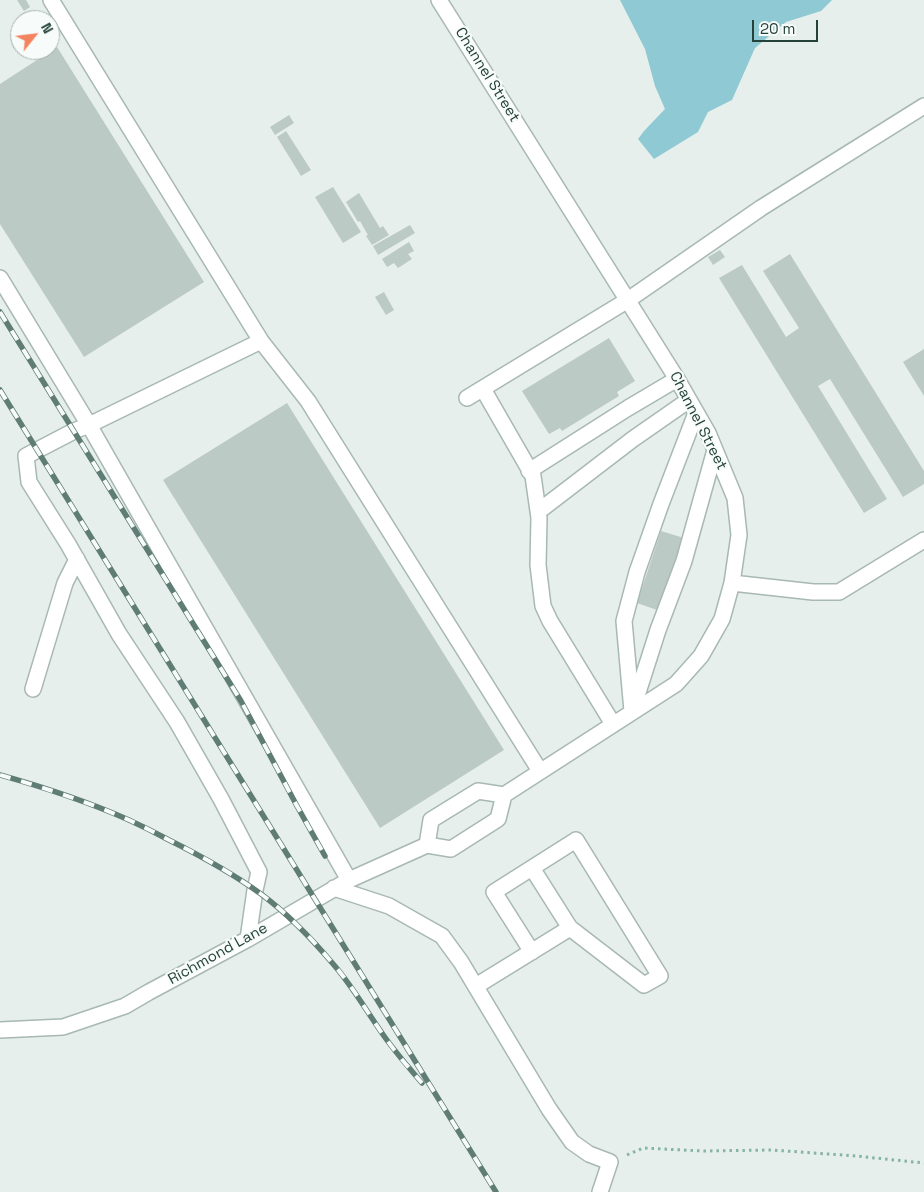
<!DOCTYPE html>
<style>
body{margin:0}
#map{position:relative;width:924px;height:1192px;overflow:hidden;background:#e6efeb;font-family:"Space Grotesk",sans-serif}
canvas{display:block}
.north{position:absolute;left:10px;top:10px;width:50px;height:50px;box-sizing:border-box;background:#f7fbf9;border:1px solid #a3b1ad;border-radius:50%;rotate:61deg;font-size:14px;font-weight:700;line-height:20px;text-align:center;color:#24423a}
.north::after{content:'';display:block;margin:auto;width:18px;height:22px;background:#f4845f;clip-path:polygon(50% 0,100% 100%,50% 72%,0 100%)}
.scale{position:absolute;left:752px;top:20px;width:66px;height:22px;box-sizing:border-box;border:2px solid #24423a;border-top:0;padding-left:6px;font-size:15px;line-height:18px;white-space:nowrap;color:#24423a;-webkit-text-stroke:4px #f7fbf9;paint-order:stroke}
</style>
<div id="map">
<canvas width="924" height="1192"></canvas>
<div class="north">N</div>
<div class="scale">20 m</div>
</div>
<script>
const context = document.querySelector('canvas').getContext('2d');
context.lineJoin = 'round';
function fill(path, color) { context.fillStyle = color; context.fill(path, 'evenodd'); }
function stroke(path, color, width, dash) { context.strokeStyle = color; context.lineWidth = width; context.lineCap = dash ? 'butt' : 'round'; context.setLineDash(dash || []); context.stroke(path); }
function write(font, color, halo, rows, align = 'center') {
  context.font = font + ' "Space Grotesk",sans-serif'; context.lineWidth = 4.5; context.setLineDash([]); context.textBaseline = 'middle'; context.strokeStyle = halo; context.fillStyle = color; for (const [text, x, y, turn = 0] of rows) {
    context.save(); context.translate(x, y); context.rotate((+turn || 0) * Math.PI / 180); context.textAlign = isNaN(turn) ? turn : align; if (halo) context.strokeText(text, 0, 0); context.fillText(text, 0, 0); context.restore();
  }
}
const water = new Path2D(`
 M620 0H832L821 11 786 22 755 48 732 100 708 112 698 132 654 159 638 139 644 131 665 109 655 86 645 49Z`);
const building = new Path2D(`
 M17 0H26L30 7 24 11Z
 M57 47 204 282 84 357 0 224V84Z
 M289 115 294 123 275 135 270 127Z
 M286 131 311 170 301 176 277 137Z
 M333 187 361 232 343 243 315 197Z
 M359 193 380 228 383 226 389 235 372 245 366 236 368 235 365 230 360 221 358 222 346 202Z
 M410 225 415 233 378 255 373 246Z
 M409 242 414 251 408 254 412 259 398 268 394 263 387 267 382 259Z
 M720 250 725 257 713 265 708 257Z
 M790 254 924 471V484L903 497 830 379 818 386 887 499 864 513 719 278 742 265 786 337 799 328 763 271Z
 M384 292 394 310 386 315 375 297Z
 M609 338 635 381 617 392 619 396 562 431 560 428 549 434 522 391Z
 M924 349V396L903 362Z
 M287 403 504 750 380 828 163 480Z
 M661 531 684 538 660 611 637 603Z`);
const path = new Path2D(`
 M627 1155 643 1148 703 1151 772 1150 856 1156 924 1163`);
const minor = new Path2D(`
 M51 0 261 341
 M0 278 89 425 349 880
 M483 389 533 476 539 518 538 565 543 606 550 621 613 724
 M467 398 628 300 761 208 924 106
 M529 471 628 408 677 379
 M539 511 633 439 689 400
 M732 583 813 592H839L924 540
 M33 689 65 583 77 559
 M634 705 658 630 684 561 715 450
 M632 711 624 621 637 572 661 504 696 413
 M427 845 431 820 478 791 504 795 676 684 701 656 722 619 732 583 739 535 735 498 708 433 677 379 439 0
 M532 868 570 928
 M334 888 389 906 442 936 461 962 549 1109 572 1142 589 1154 610 1162 600 1192
 M248 939 255 890 259 872 221 799 177 722 119 634 68 544 29 482 26 456 74 431 89 425 261 341 308 401 540 771
 M476 986 570 928 644 985 660 976 576 840 494 892 532 952
 M0 1030 63 1027 125 1006 149 992 248 939 349 880 427 845 451 849 498 819 504 795`);
const rail = new Path2D(`
 M0 312 241 701 297 806 325 856
 M0 390 496 1192
 M0 775C43 787 88 802 129 820 142 826 156 833 169 840 201 856 232 873 261 894 288 914 312 939 334 965 353 987 367 1012 384 1036 396 1053 409 1068 422 1083`);
const streetNames = [
 ["Channel Street",487,75,58],
 ["Channel Street",698,421,63],
 ["Richmond Lane",218,954,-29]
];
fill(water, '#8ec9d4');
fill(building, '#bbcac4');
stroke(minor, '#a8b8b2', 18);
stroke(path, '#86b3a5', 3, [2.5, 4]);
stroke(minor, '#fff', 15);
stroke(rail, '#5f7d75', 5.5);
stroke(rail, '#f7fbf9', 4, [11]);
write('15px', '#24423a', '#f7fbf9', streetNames);
</script>
